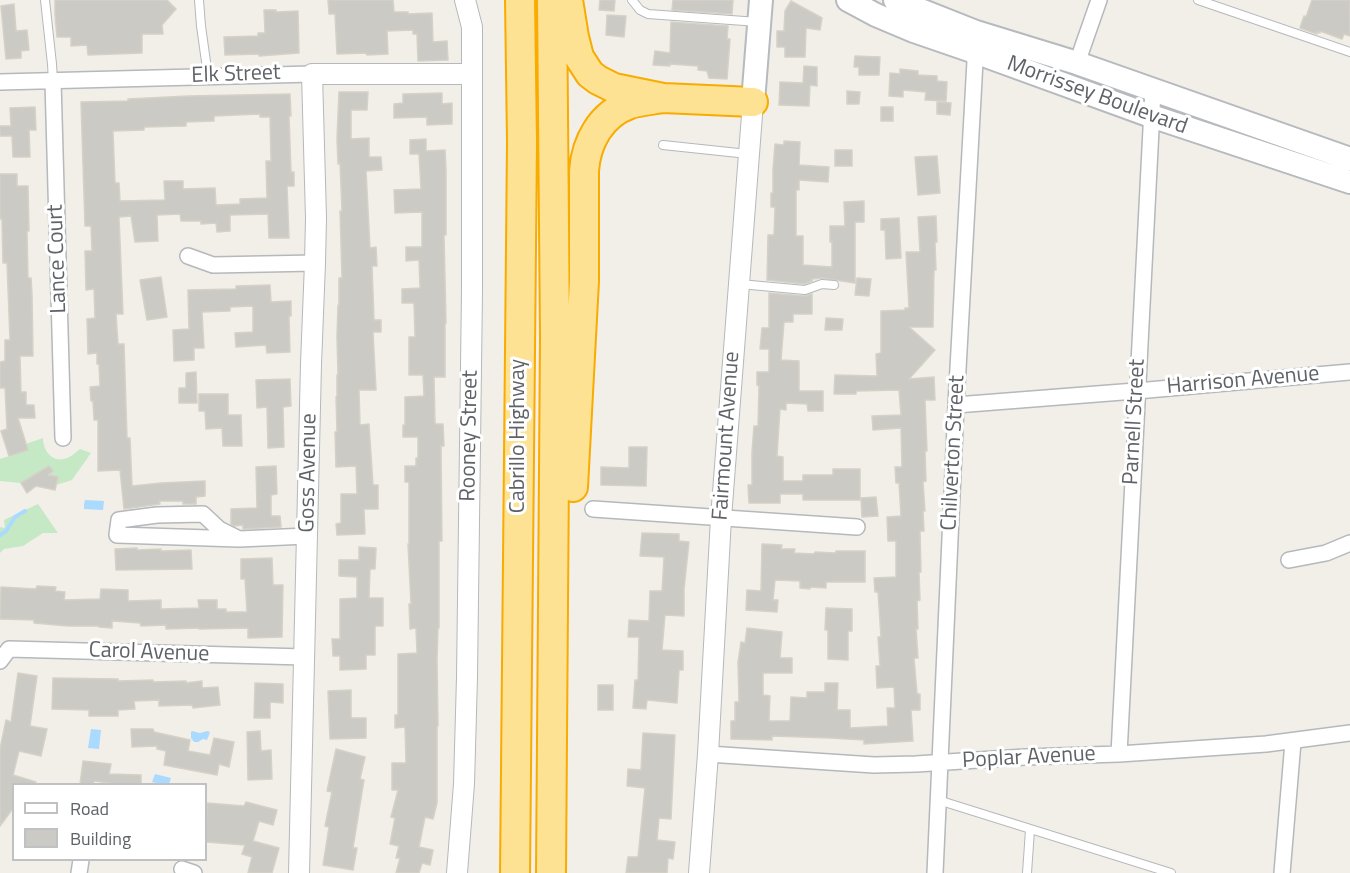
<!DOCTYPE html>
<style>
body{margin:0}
#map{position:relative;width:1350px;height:873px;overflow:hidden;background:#f1efe8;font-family:"Titillium Web",sans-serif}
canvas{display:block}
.legend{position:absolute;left:12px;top:783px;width:195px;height:78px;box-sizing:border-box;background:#fff;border:2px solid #bfc1c3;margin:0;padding:8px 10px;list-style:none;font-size:18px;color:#5f6368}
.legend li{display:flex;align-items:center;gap:12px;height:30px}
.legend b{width:30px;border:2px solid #bfc1c3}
</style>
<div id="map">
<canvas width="1350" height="873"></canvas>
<ul class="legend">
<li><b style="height:8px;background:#fff"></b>Road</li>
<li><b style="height:16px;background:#cccac5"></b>Building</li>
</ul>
</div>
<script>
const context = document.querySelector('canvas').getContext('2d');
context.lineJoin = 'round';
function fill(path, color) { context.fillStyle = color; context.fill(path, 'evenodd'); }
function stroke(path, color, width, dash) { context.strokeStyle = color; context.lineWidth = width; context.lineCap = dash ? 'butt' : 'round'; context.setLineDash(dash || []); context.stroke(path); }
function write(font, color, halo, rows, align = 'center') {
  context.font = font + ' "Titillium Web",sans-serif'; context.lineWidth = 6; context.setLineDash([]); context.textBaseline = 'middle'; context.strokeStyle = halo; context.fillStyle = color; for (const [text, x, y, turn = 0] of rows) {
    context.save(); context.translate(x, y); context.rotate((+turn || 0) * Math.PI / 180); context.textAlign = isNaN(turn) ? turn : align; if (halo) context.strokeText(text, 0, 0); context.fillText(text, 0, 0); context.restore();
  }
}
const green = new Path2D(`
 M43 438C43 450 52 464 67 458 71 457 76 452 80 449L91 453 72 480 56 485 58 477 39 473 21 483 0 481V459L28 450 26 444Z
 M38 504 58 533H43L23 546 4 549 0 553V527L5 528 4 520Z`);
const water = new Path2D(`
 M85 500 104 501 103 510 84 509V504Z
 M91 729 101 730 99 749 88 748Z
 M192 731 200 733 207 731 210 732 207 740 203 739 198 742H194L191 738V732Z
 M155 774 171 778 169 784H161L152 782Z`);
const stream = new Path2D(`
 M0 535 6 531 15 517 25 511`);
const building = new Path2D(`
 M55 0H167L176 9 162 25 163 34H142V53L88 55 87 45 71 46V37H57L55 14Z
 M328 0H393L394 12H408V14L432 13 433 42 447 41 448 60 418 61 417 34H413V30L387 31 388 54 367 55 366 53 337 54 335 14H329Z
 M600 0H615L614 11 599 10Z
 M673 0H733L732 14 672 10Z
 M1312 0H1350V36L1344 34 1342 39 1320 31V33L1317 32V34L1300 28 1304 16 1306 17Z
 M791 1 822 18 820 30 806 28 805 57H785V47H777V31H784L785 11Z
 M14 4 16 31 27 30 29 50 21 51V58L6 59 1 6Z
 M264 10H276V12L298 11 299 53 259 56V54L225 55 224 37 258 36V33H265Z
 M607 15 626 16 624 37 606 35Z
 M671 22 728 26 727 39H730L727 79 709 78 707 71 698 70V66L670 64V66L653 65 655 51 670 53Z
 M855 56 880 57 879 75H859V67H854Z
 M804 66 817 67V86L810 85 809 106 779 105 780 82 803 83Z
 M900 69 918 71V75L937 76V81L947 82 946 101 925 100 926 92 903 90V97L889 96 890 73 900 74Z
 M847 91 860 92 859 104H847Z
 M339 92H368L367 110H351V139L369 138V157H381L382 170 366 171 370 248 376 247 377 266H372L374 320H381V332H373L376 390H359L360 425 369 424 373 485H378V509H364L365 534 337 535 336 524 341 523V494H357L356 466 336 467 335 432H337L336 397 337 396V375H338L337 337 338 305H339V278H342L340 211H342L340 163 338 164 337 139Z
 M442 93V104L452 103V124L427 125V117L394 118V104L403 103V94Z
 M290 94 291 116H289L291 172H294V186H287L289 238H269L268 214 230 215V231L217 232 216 223 201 224V221H181L180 214 157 215 158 241 135 242 131 216 119 217 123 314H116L118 344H124L127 438H130L132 486 161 483 205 481V496L196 497V504H183V501H159L160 504 124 509 120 470 98 471V420H94L93 401H91L90 387 100 386 99 364H97V353L88 354 87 319 95 318 94 289 86 290 85 251H92L91 226H85L81 102 128 101V99L188 96ZM260 114V117H270L271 161H266L267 198 240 199V204L216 205 215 188 183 189V181H164L165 200 120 201 119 183H115L113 131 144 130V127L186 126V122L214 121V116Z
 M937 102 951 103 950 115 937 114Z
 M35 107 36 130H29L30 157H13L12 136H0V126H11L10 108Z
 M881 107H893V121H881Z
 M426 139V151L445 150 446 170V235H444L446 323 445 324V377H434L435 424H443L444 446H441L442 541H439V628H438L437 659 438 726H437V803L433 819 425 817 419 847 433 850 430 865 422 863 419 873H396L400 858H396L399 846 390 844 395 818 391 817 398 790H392V763H406L405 727 395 728V715H398V654L417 653 416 628 410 629 409 604H411L408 544H409V482H405V466H416V458H418V437H403V425H405V397L424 396 423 375H409V337H415L414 303H402V289L420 288 419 260 406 261V247H422V212L395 213 394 190 421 189 419 154H410V140Z
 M784 141 800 142 799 165 829 167 828 182 799 180V190H796V236H803V265L832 267V242H830V226H845L844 202 864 201V222H855V283L822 278 812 279V281L804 284 767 280 768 235H774L775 207H771V193H773V170L775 144 784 145Z
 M835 150H852V166H835Z
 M937 156 940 193 918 195 915 157Z
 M0 174H17V186H28L29 231H27L28 278H31L32 294 33 356H20L21 392H26V405H34L35 418H18L28 450 9 456 1 431 7 429 5 388H0V362L5 361V340H10L7 263H3L2 219H0Z
 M936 216 937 242H935L936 270H934L933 327H909L935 350 909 379 934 377 935 400H925L927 451H925L926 481 923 482 925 511H923L924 531H920L921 572H919L920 600 917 601 918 629H916L918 658H914L917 694H920V710H911L913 741 864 744V740L830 738 772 736V740L731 739V721H735V702H739L738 662 741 642 745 643 747 628 782 632 780 658H792V673H763V695L770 696 769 721H790L791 697 807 698V692H825V683H838L837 710H850V728L888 726 887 708H895L894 687 877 688 876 666H880L878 637H881L878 592H875L874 578 896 577V541H888L887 517 901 516 899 483H896L895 467H902L901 428 873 430 872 416 901 415 899 390 856 391V394H834L835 375 877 376 876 354 881 353V311L905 310V308H909L906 252H920L918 217Z
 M899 218 901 258 886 259 885 230H881V219Z
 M161 277 167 317 147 320 140 280Z
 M857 278 871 279 869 296 855 295Z
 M270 285 271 302 291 301V316H289L290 352 267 353 266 345 236 347 235 333 253 332V306L230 307V311L202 312 204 348H194V360L174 361 173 330 189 329 188 290 236 289V286Z
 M769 293 804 296 812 294V314H793V322H784L781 360 799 361V391H823V411H808L807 404 786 403V410L780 409 777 456 783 457V481H803V475H833V469H860V500H803V494H780V503H749L748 485H752V452L754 426H758L759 386 757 385V372H769V349H760L762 328H769Z
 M826 318 843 319 842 330H825Z
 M196 372 197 403H179V388H186V373Z
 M290 379 291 406 283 407 284 447 268 448 267 407 257 408 256 380Z
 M199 394H228V415H241L242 446H223L222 428 206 429 205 411H199Z
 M629 447H647L646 486 601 485V467L629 468Z
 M49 466 53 471 48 475 58 477 55 490 36 486 27 493 21 483Z
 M276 466 277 494 271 495V516H280L281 527 243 529V525L234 526 231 524V509L257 508 256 467Z
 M876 497 878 516 862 517 861 498Z
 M642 533 679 534V541L689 542 684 589V616L665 615 662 650 683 651V670H679L677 703 647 700 646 709 633 708 635 680H638L639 637H628L629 620 649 621 650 591H662L664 557 640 556Z
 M762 544 782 545 781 549H795L794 553 814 554 815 552 836 553V551H865V582H826V588L810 587V589L800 588V581L775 580 773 600H778L777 612 746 610 747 590 761 591Z
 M359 547 376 548 375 569H370L369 598H383V626H375V655H366V669L340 670V656H333L332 639H340V599L357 598V577L339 576V560H359Z
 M137 548V550L161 549V551L191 550 192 569 116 570 115 549Z
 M272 558 273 585H283L282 637 248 638V628L199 629V628L166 629V625L141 626 140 623 112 621V628L99 627V626H68L34 623V620L0 619 1 587 36 589 37 586 56 587 55 591 65 592 64 600 100 599 101 589 128 590V601L161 600V609L199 608 198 600H217V609H226V612H247L245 579H241V559Z
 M826 608 852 609V631H848V660L828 659V630H825Z
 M18 673 37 676 30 726 47 729 41 756 19 751 13 775 36 782 35 784H14V807L0 826V749L6 720 11 722Z
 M53 678 118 679V681L153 680V682L186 681V683L202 681V688L218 687 220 705 193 708 192 705 159 706V700L134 701 135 709 118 710V716H89V710L52 709Z
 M255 683 283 684V703L270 702V718H254Z
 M598 685H613V710H598Z
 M351 690V718H366V738L330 739 328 691Z
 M131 729H153L154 732 190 740 188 751 210 755 214 738 234 742 229 767 219 764 217 775 164 765 166 751 157 749V746L132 747Z
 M260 731 261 751 271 750 272 779 248 780 247 732Z
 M643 733 675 735 671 819 659 818 657 840 675 842 673 859 668 858 667 873H626L628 857H638L645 788 627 786 628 769 641 770Z
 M336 749 365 757 360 779 364 780 353 848H357L353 870 323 865 329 827 325 826 332 792 327 791Z
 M83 761 111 764 109 774 141 775V784H117L94 781 93 784H80Z
 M246 802 277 810 273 825 259 821 253 841 279 848 272 873H248L252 857 242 854 245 845 206 842 207 803 244 806Z`);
const service = new Path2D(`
 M45 0 52 64 53 81
 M199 0 201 26 208 76
 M632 0 640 10 648 14 758 22
 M1198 0 1350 52
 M663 145 748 154
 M740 284 805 290 822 284 834 285
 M938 800 1171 873
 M1027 873 1030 830`);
const minor = new Path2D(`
 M1077 63 1099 0
 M53 81 63 438
 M0 82 312 74
 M188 256 213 265 315 263
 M956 405 1148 390 1350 372
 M593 509 857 527
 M239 539 219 529 203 514 157 515 119 520 117 535 239 539 307 536
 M1289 560 1326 553 1350 543
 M0 661 9 649 304 657
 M708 754 874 765 916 764 1025 757 1119 754 1266 744 1350 733
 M1119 754 1153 90
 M182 869 194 873
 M79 873 81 860
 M935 873 956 405 976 43
 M1282 873 1293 742`);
const tertiary = new Path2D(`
 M299 873 311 364 315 263 316 218 312 74H471
 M457 873 464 784 467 677 472 290V27L465 0
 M699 873 708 754 721 518 753 102`);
const secondary = new Path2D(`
 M848 0 876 15 914 31 975 52 1151 116 1350 182
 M895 0 976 32 1077 63 1350 159
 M753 102 761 0`);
const motorway = new Path2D(`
 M568 0 574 37 579 57 590 74 598 80 614 88 663 98 753 102
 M573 487 584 281V171C586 142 601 114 630 104 640 101 652 100 663 98
 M515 873 522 142 520 0
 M551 873 555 337 552 0`);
const streetNames = [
 ["Elk Street",236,75,-2],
 ["Morrissey Boulevard",1097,96,20],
 ["Lance Court",58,259,-92],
 ["Harrison Avenue",1243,381,-5],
 ["Parnell Street",1135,422,-87],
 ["Rooney Street",470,436,-89],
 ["Cabrillo Highway",519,436,-90],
 ["Fairmount Avenue",727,436,-86],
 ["Chilverton Street",954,453,-87],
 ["Goss Avenue",309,473,-89],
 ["Carol Avenue",149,653,2],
 ["Poplar Avenue",1029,758,-3]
];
fill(green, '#c5e8c5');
fill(water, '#aadaff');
stroke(stream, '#aadaff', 4);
fill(building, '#cccac5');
stroke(building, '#d6d1c6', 1.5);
stroke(service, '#b5b8bc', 10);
stroke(minor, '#b5b8bc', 18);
stroke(tertiary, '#b5b8bc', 22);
stroke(secondary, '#b6babf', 26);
stroke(motorway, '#f9ab00', 32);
stroke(service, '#fff', 8);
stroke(minor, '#fff', 15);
stroke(tertiary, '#fff', 20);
stroke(secondary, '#fff', 22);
stroke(motorway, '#fde293', 28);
write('22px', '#5f6368', '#fff', streetNames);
</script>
